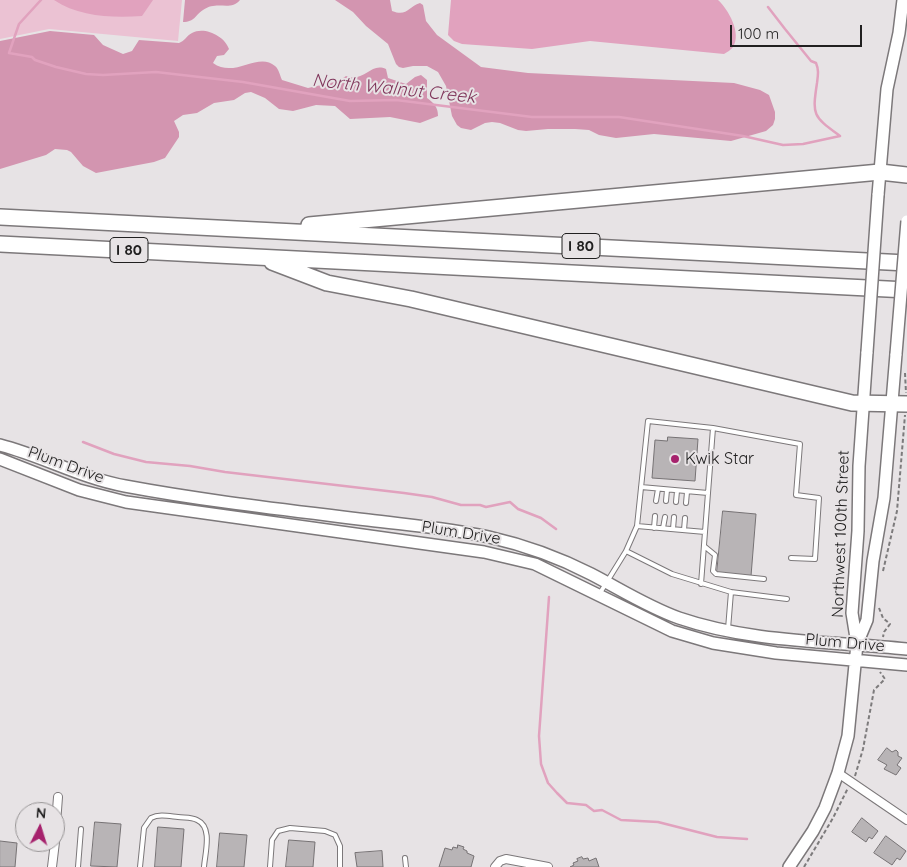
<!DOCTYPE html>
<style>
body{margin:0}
#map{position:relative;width:907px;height:867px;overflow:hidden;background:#e7e3e5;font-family:Quicksand,sans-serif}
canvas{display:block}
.north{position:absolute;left:15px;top:802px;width:50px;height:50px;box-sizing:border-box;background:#e7e3e5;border:1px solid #989596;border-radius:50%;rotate:5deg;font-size:14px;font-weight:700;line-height:20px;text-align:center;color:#212020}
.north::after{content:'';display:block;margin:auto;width:18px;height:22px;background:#a6226d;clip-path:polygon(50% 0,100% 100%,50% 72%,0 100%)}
.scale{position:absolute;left:730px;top:25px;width:132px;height:22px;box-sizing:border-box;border:2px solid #212020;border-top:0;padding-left:6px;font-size:15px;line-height:18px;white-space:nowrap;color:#212020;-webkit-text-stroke:4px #e7e3e5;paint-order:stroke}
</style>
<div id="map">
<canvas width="907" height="867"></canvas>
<div class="north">N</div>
<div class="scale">100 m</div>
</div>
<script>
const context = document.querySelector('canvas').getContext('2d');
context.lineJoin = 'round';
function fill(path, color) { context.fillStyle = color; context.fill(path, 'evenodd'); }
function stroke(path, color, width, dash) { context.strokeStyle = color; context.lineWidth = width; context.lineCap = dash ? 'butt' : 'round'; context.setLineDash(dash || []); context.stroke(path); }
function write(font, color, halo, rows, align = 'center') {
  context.font = font + ' Quicksand,sans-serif'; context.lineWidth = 4; context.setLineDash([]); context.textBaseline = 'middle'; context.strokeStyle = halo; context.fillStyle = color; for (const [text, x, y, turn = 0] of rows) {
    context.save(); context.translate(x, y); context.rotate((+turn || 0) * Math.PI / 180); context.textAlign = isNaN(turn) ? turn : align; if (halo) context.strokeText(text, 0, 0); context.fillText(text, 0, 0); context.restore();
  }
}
const green = new Path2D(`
 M0 0H182L178 41 49 29 0 39Z`);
const forest = new Path2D(`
 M185 0H240C230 12 218 0 203 10 195 15 195 22 183 22Z
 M335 0H390L392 11C407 17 408 7 420 3L423 5 426 21 437 35 481 67 528 73 734 83 760 90 769 95 775 112V119L773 125 766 131 731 141 654 134 616 138 599 135 589 130 575 129H548L526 131 518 130 500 123 492 122 485 123 471 130 461 128 457 125 452 116 446 86 438 72 427 66H413L403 68 399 67 396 64 388 44 366 26 353 12Z
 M50 31 94 35 103 45 123 54 132 51 139 40 179 43C185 41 186 36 192 33 204 26 225 36 229 49L224 55 217 56 213 63C235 79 258 51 275 66 279 69 280 76 282 80L308 88 339 81 346 76C365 83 370 62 386 69L388 78 406 84 415 77 421 75 427 80V98C434 103 438 107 438 116L420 123 390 117 350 119 335 106 316 105 293 111 279 109 265 98 251 92 245 93 234 100 214 103 197 113 183 115 174 121 179 132V137L165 158 154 162 96 173 83 166 71 152 67 150 55 149 46 155 0 169V41Z`);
const water = new Path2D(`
 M54 0H153L142 16C113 18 79 17 54 0Z
 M451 0H718C728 9 742 33 733 47 731 50 727 52 724 54L590 41 532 49 462 44 454 41 448 35Z`);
const stream = new Path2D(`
 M41 0 19 24 9 53 32 57 35 60 56 67 86 74 103 75 156 72 243 82 350 101 396 100 532 117H619L743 136 783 145 803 144 840 136
 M768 7 785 29 811 61 816 63C819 70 818 75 817 83 812 116 813 116 840 136
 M83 442 114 454 146 462 190 466 225 472 404 493 432 497 461 505H480L486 507 510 502 518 509 541 518 556 529
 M549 597 539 736 541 764 548 783 557 793 567 803 586 805 594 811 602 810 621 820 658 822 717 837 747 839`);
const building = new Path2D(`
 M668 437 698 439 695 481 652 478 655 440 667 441Z
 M723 511 756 514 751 576 717 573Z
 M887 748 892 752 896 750 898 752V756L902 758 897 765 901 768 896 775 884 769 887 765 878 760Z
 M862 818 878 831 872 839 869 837 866 842 852 832Z
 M95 822 121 824 117 867 91 866Z
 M158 827 184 829 181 867H155Z
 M220 833 247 835 244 867H217Z
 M886 836 906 851 900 860 897 858 892 865 874 853Z
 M289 840 315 842 313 867H286Z
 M0 841 17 843 15 867H0Z
 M458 845 464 847 463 849 467 851V853L474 856 471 867H439L445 848 452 850 453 847 457 848Z
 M382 851 383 867H357L355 853Z
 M582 857 583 859 588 858 589 861 596 858 599 867H570L574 865 573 863 578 861 577 859Z`);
const path = new Path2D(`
 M905 373 906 393
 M883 571 897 511 905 415
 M879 608 883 618 890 624 884 632 883 637
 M855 776 863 749 874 690 885 679 880 672
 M804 867 833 818 848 788`);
const lane = new Path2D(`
 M713 428 800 444 796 495 819 498 815 559 791 558
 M641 487 708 493
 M656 501 658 489
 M666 501 667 490
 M676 502 677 491
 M686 503 687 492
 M637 526 705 532
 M654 528 655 516
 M663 528 665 517
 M673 529 674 517
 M684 530 685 518
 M704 546 715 555 713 571 716 574 764 579
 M626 551 637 526 648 421 713 428 701 584
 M731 592 787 599
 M600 593 626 551 672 574 731 592 728 629
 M405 858 406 867
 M78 867 81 829
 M140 867 144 828 151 818C159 814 168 816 178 817 184 818 191 817 197 820 213 827 205 853 204 867
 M270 867 272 840 278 831 290 828 325 831 335 835 340 846V867`);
const street = new Path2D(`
 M838 773 907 820
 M55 837 58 797
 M52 867 55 842
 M495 867 500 861 506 859 548 867`);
const secondary = new Path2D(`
 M878 195 887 89 899 33 903 0
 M0 445C43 456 81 478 125 486 205 501 287 510 368 520 408 525 449 528 489 537 524 545 558 557 591 574 620 589 648 607 679 618 752 643 831 641 907 649
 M0 459 79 490 126 502 484 552 535 564 672 631 713 643 776 653 907 665
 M857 644 867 620 873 561 884 498 896 354
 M789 867 813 831 825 808 838 773 848 736 857 644 852 613 858 531 859 466 867 352`);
const highway = new Path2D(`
 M0 217 907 263
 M309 225 880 172 907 175
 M0 244 907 290
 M272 262 327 283 411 299 852 403 907 404`);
const secondaryBridge = new Path2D(`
 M867 352 878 195
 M896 354 907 221`);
const markers = [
 [675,459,5,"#a6226d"]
];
const shields = [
 [581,246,38],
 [129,250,38]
];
const shieldNames = [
 ["I 80",581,246],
 ["I 80",129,250]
];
const poiNames = [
 ["Kwik Star",685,459]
];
const streetNames = [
 ["Plum Drive",66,465,20],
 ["Plum Drive",461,533,9],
 ["Northwest 100th Street",841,534,-88],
 ["Plum Drive",845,643,5]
];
const waterNames = [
 ["North Walnut Creek",394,89,6]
];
fill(green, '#ebc2d3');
fill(forest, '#d395b0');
fill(water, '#e1a2be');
stroke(stream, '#e1a2be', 2.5);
fill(building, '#b8b4b6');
stroke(building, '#767274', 1);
stroke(lane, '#7c787a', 6);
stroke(street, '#7c787a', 10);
stroke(secondary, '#7c787a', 14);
stroke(highway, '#7c787a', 18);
stroke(path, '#7d7b7c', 2, [4, 2.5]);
stroke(lane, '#fff', 4);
stroke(street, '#fff', 8);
stroke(secondary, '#fff', 11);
stroke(highway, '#fff', 15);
stroke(secondaryBridge, '#7c787a', 14, []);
stroke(secondaryBridge, '#fff', 11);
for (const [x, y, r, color] of markers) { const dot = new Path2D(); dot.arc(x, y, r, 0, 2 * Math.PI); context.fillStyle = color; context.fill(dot); stroke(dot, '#e7e3e5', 2); }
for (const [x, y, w] of shields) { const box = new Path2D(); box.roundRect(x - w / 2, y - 12.5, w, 25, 4); context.fillStyle = '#e7e3e5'; context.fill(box); stroke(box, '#212020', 1); }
write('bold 15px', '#212020', null, shieldNames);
write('16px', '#212020', '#e7e3e5', poiNames, 'left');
write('16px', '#212020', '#e7e3e5', streetNames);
write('italic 18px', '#80365b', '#e7e3e5', waterNames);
</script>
